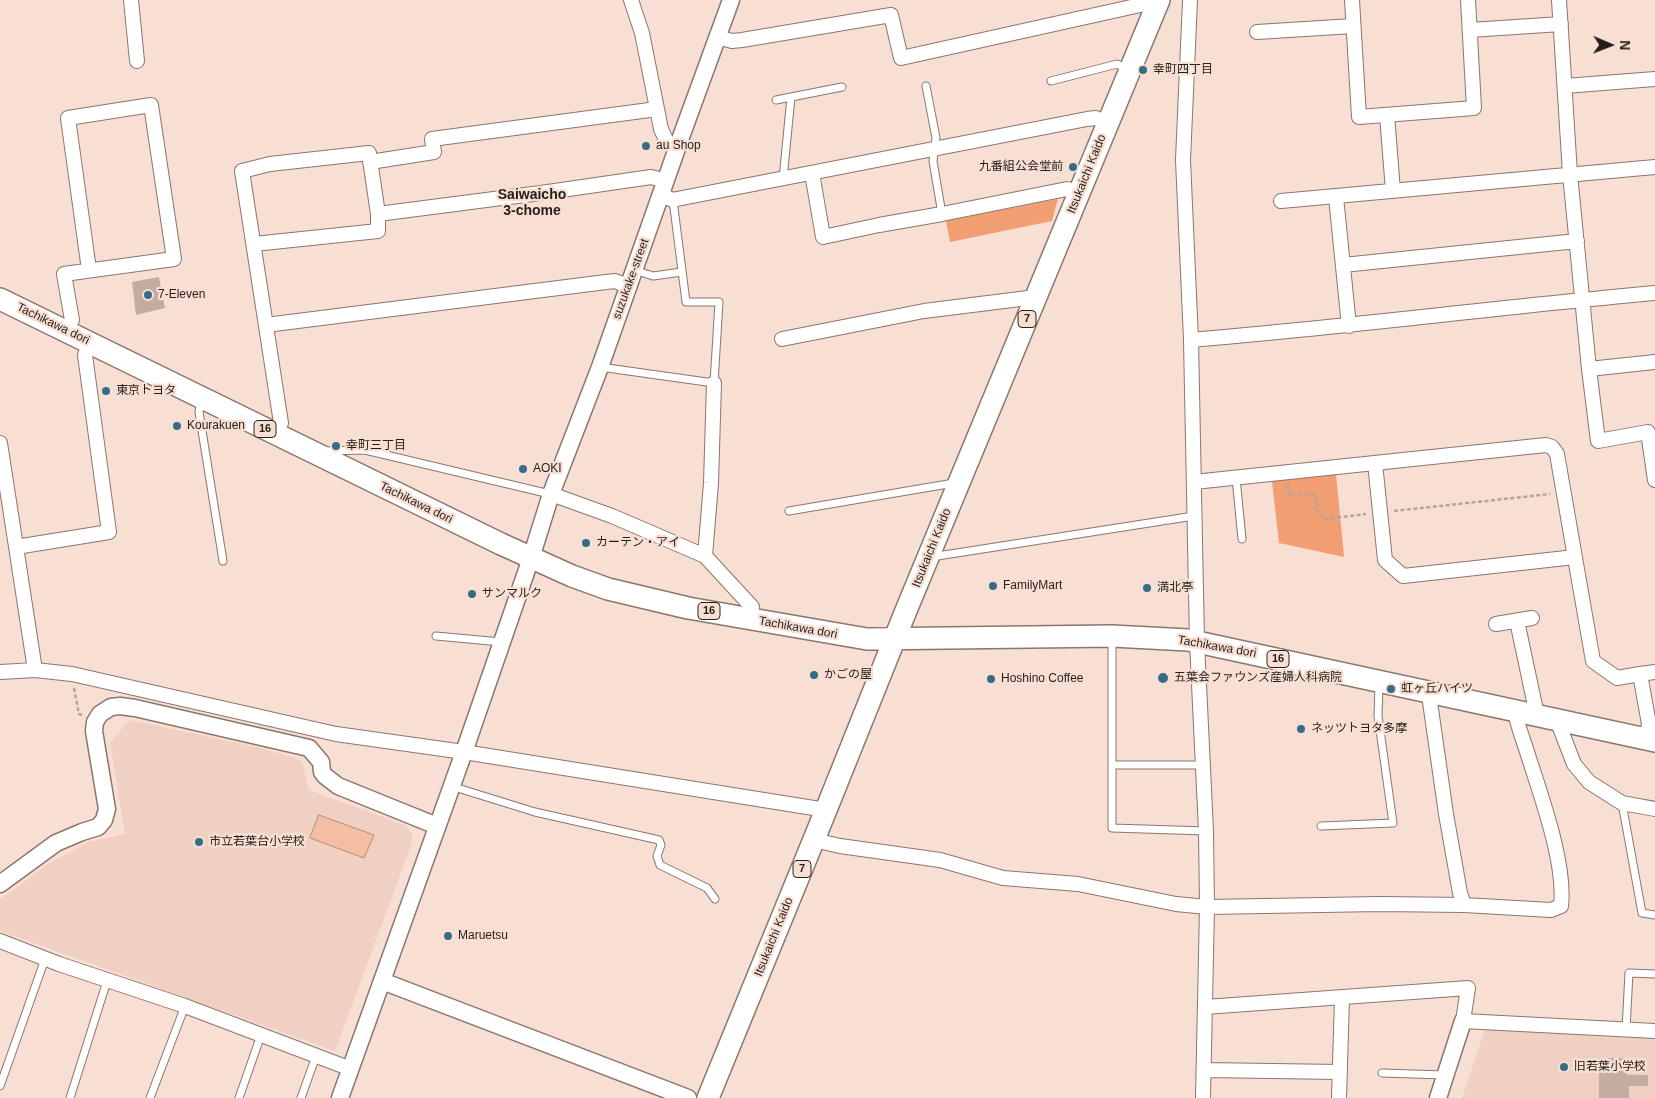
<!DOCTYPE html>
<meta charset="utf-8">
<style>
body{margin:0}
#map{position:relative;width:1655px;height:1098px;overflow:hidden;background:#f7dfd3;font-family:Helvetica,sans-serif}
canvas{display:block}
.north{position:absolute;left:1585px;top:20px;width:50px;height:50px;-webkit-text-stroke:4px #f7dfd3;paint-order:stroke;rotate:91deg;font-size:14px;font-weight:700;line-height:20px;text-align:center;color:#261e1a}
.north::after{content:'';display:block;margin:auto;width:18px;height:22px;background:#261e1a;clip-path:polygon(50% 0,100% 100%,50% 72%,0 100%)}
</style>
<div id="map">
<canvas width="1655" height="1098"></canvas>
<div class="north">N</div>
</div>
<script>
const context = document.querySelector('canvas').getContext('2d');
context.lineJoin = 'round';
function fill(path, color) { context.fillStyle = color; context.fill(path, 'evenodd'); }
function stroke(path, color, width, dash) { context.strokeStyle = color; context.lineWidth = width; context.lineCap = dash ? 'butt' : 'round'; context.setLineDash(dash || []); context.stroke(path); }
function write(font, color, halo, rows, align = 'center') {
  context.font = font + ' Helvetica,"Noto Sans JP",sans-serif'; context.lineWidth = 4.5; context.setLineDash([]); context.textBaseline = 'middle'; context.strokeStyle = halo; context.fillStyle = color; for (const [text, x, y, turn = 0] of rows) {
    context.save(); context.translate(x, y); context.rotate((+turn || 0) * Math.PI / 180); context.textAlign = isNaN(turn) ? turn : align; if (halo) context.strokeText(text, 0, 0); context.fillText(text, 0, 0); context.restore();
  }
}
const built = new Path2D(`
 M130 720 260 748 296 758 302 762 309 790 405 825 412 834V843L335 1051 0 931V900L48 864 88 842 125 834 110 742Z
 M1485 1029 1655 1036V1098H1462Z`);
const green = new Path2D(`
 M1058 199 1052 221 950 242 946 221Z
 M1336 474 1344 557 1279 543 1272 481Z`);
const water = new Path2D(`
 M319 815 374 835 364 858 310 838Z`);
const building = new Path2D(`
 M159 277 165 308 136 315 132 282Z
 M1191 579 1192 592 1174 593V580Z
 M1599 1058H1627V1075H1648V1086H1629V1098H1599Z`);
const path = new Path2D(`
 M1288 485 1289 496 1315 494 1317 510 1324 519 1366 514
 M1394 511 1550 494
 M74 688 79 714 82 715`);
const service = new Path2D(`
 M1051 81 1117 64 1127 69
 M926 86 936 138 933 161 942 214
 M776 100 842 87
 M783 179 791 97
 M634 270 653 276 682 272
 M600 367 714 383 719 302H686L673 200
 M201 401 199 412 223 561
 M326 451 365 450 550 494
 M1236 478 1242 539
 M789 511 954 483
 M931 557 1194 516
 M436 636 501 642
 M1112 639V828L1206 831
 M1112 765H1204
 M451 786 535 812 659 840 661 845 657 856 660 865 707 888 715 899
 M1622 803 1642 913 1655 915
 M1321 826 1393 823 1378 716 1379 684
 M1626 1029 1629 973 1655 974
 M1382 1073 1445 1075
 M0 1086 45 959
 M70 1098 107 981
 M150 1098 185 1006
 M239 1098 261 1035
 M301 1098 316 1056`);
const minor = new Path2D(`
 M131 0 137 61
 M631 0 642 33 661 129 667 142 677 146
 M1190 0 1183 160 1191 340 1197 642 1206 831 1207 907 1203 1098
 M1352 0 1359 117 1474 108 1468 0
 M1559 0 1570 174 1589 369 1598 441 1648 432 1655 480
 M1470 30 1561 24
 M1257 32 1353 26
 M717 37 732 41 742 40 891 15 901 58 1145 4 1155 10
 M1565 86 1655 79
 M1387 115 1393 191
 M370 162 434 152 432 139 657 109
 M812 173 823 237 879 225 942 214 1067 189 1079 193
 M661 195 673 200 677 199 1087 119 1096 118 1107 123
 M1336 197 1349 326
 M1281 201 1655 167
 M254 244 378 231V214L548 192 651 177 666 181
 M1343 265 1577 241
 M266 325 606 282 615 281 628 286
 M66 331 72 320 64 274 174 259 151 105 68 118 89 270
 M782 339 924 311 1036 297
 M1191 340C1346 327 1500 307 1655 293
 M1589 369 1655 362
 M275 434 281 423 242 171 270 164 369 153 378 214
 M0 443 35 670
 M1375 463 1385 560 1403 576 1575 557
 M1194 482 1546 445 1552 447 1557 454 1593 661 1617 678 1640 674 1649 724 1646 739
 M551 494 612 516 705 556 752 607 751 619
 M16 547 109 532 85 355 90 342
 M705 556 711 483 714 383
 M1517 621 1537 715
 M1496 624 1532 618
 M0 672 35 670 72 674 336 734 464 752 826 810
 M1640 674 1655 672
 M1432 693 1430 702 1446 814 1460 893 1464 905
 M1557 720 1574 764 1589 782 1622 803 1655 809
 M814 840 840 846 940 860 1003 878 1078 884 1176 904 1207 907 1380 904 1464 905 1551 910 1561 906C1566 864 1541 796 1528 755 1524 741 1517 726 1515 710
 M0 941 59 964 185 1006 351 1069
 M1205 1007 1468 988 1463 1021 1655 1031
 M1204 1070 1340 1072
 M1339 1098 1342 998`);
const tertiary = new Path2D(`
 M0 884 56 843 82 832 98 827 104 820 107 809 94 731 95 722 100 714 111 707 120 706 135 708 309 748 321 762 322 772 325 776 338 786 437 826
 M382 981 688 1098
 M340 1098 464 752 531 558 551 494 600 367 681 137 731 0
 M1438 1098 1463 1021`);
const primary = new Path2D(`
 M0 299 501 544 572 576 608 589 688 608 867 639 1112 636 1188 640 1655 741
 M708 1098 826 810 905 613 1159 0`);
const markers = [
 [1143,70,5,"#336e86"],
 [646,146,5,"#336e86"],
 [1073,167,5,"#336e86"],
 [148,295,5,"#336e86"],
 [106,391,5,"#336e86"],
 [177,426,5,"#336e86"],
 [336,446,5,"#336e86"],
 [523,469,5,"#336e86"],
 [586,543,5,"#336e86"],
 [993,586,5,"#336e86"],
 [1147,588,5,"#336e86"],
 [472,594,5,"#336e86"],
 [814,675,5,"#336e86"],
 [1163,678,6,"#336e86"],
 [991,679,5,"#336e86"],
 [1391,689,5,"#336e86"],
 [1301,729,5,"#336e86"],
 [199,842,5,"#336e86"],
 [448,936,5,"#336e86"],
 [1564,1067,5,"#336e86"]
];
const shields = [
 [1027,319,18],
 [265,429,22],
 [709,611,22],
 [1278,659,22],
 [802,869,18]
];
const shieldNames = [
 ["7",1027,319],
 ["16",265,429],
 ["16",709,611],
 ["16",1278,659],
 ["7",802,869]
];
const poiNames = [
 ["幸町四丁目",1153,70],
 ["au Shop",656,146],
 ["九番組公会堂前",1063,167,"right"],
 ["7-Eleven",158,295],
 ["東京トヨタ",116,391],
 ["Kourakuen",187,426],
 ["幸町三丁目",346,446],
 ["AOKI",533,469],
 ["カーテン・アイ",596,543],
 ["FamilyMart",1003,586],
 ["満北亭",1157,588],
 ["サンマルク",482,594],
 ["かごの屋",824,675],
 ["五葉会ファウンズ産婦人科病院",1174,678],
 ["Hoshino Coffee",1001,679],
 ["虹ヶ丘ハイツ",1401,689],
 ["ネッツトヨタ多摩",1311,729],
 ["市立若葉台小学校",209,842],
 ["Maruetsu",458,936],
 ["旧若葉小学校",1574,1067]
];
const streetNames = [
 ["Itsukaichi Kaido",1087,174,-68],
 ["suzukake-street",631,279,-70],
 ["Tachikawa dori",53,324,26],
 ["Tachikawa dori",416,503,26],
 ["Itsukaichi Kaido",932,548,-68],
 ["Tachikawa dori",798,628,10],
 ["Tachikawa dori",1217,647,10],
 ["Itsukaichi Kaido",774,937,-68]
];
const neighbourhoodNames = [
 ["Saiwaicho",532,195],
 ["3-chome",532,211]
];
fill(built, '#f0d0c2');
fill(green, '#f09e72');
fill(water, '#f4bea3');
stroke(water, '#b68e7a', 1);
fill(building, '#c3ada1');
stroke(service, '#8b766c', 9);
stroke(minor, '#8b766c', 16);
stroke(tertiary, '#8b766c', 19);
stroke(primary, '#8b766c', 24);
stroke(path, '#b6a399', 2.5, [4, 2.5]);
stroke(service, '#fff', 7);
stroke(minor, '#fff', 14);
stroke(tertiary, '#fff', 16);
stroke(primary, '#fff', 21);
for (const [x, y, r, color] of markers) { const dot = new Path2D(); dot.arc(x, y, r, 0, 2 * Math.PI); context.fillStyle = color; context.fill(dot); stroke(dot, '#f7dfd3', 2); }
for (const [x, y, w] of shields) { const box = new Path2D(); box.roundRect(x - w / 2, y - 8.5, w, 17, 4); context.fillStyle = '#f7dfd3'; context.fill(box); stroke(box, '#261e1a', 1); }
write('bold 11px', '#261e1a', null, shieldNames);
write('12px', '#261e1a', '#f7dfd3', poiNames, 'left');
write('12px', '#261e1a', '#f7dfd3', streetNames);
write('bold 14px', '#261e1a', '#f7dfd3', neighbourhoodNames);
</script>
